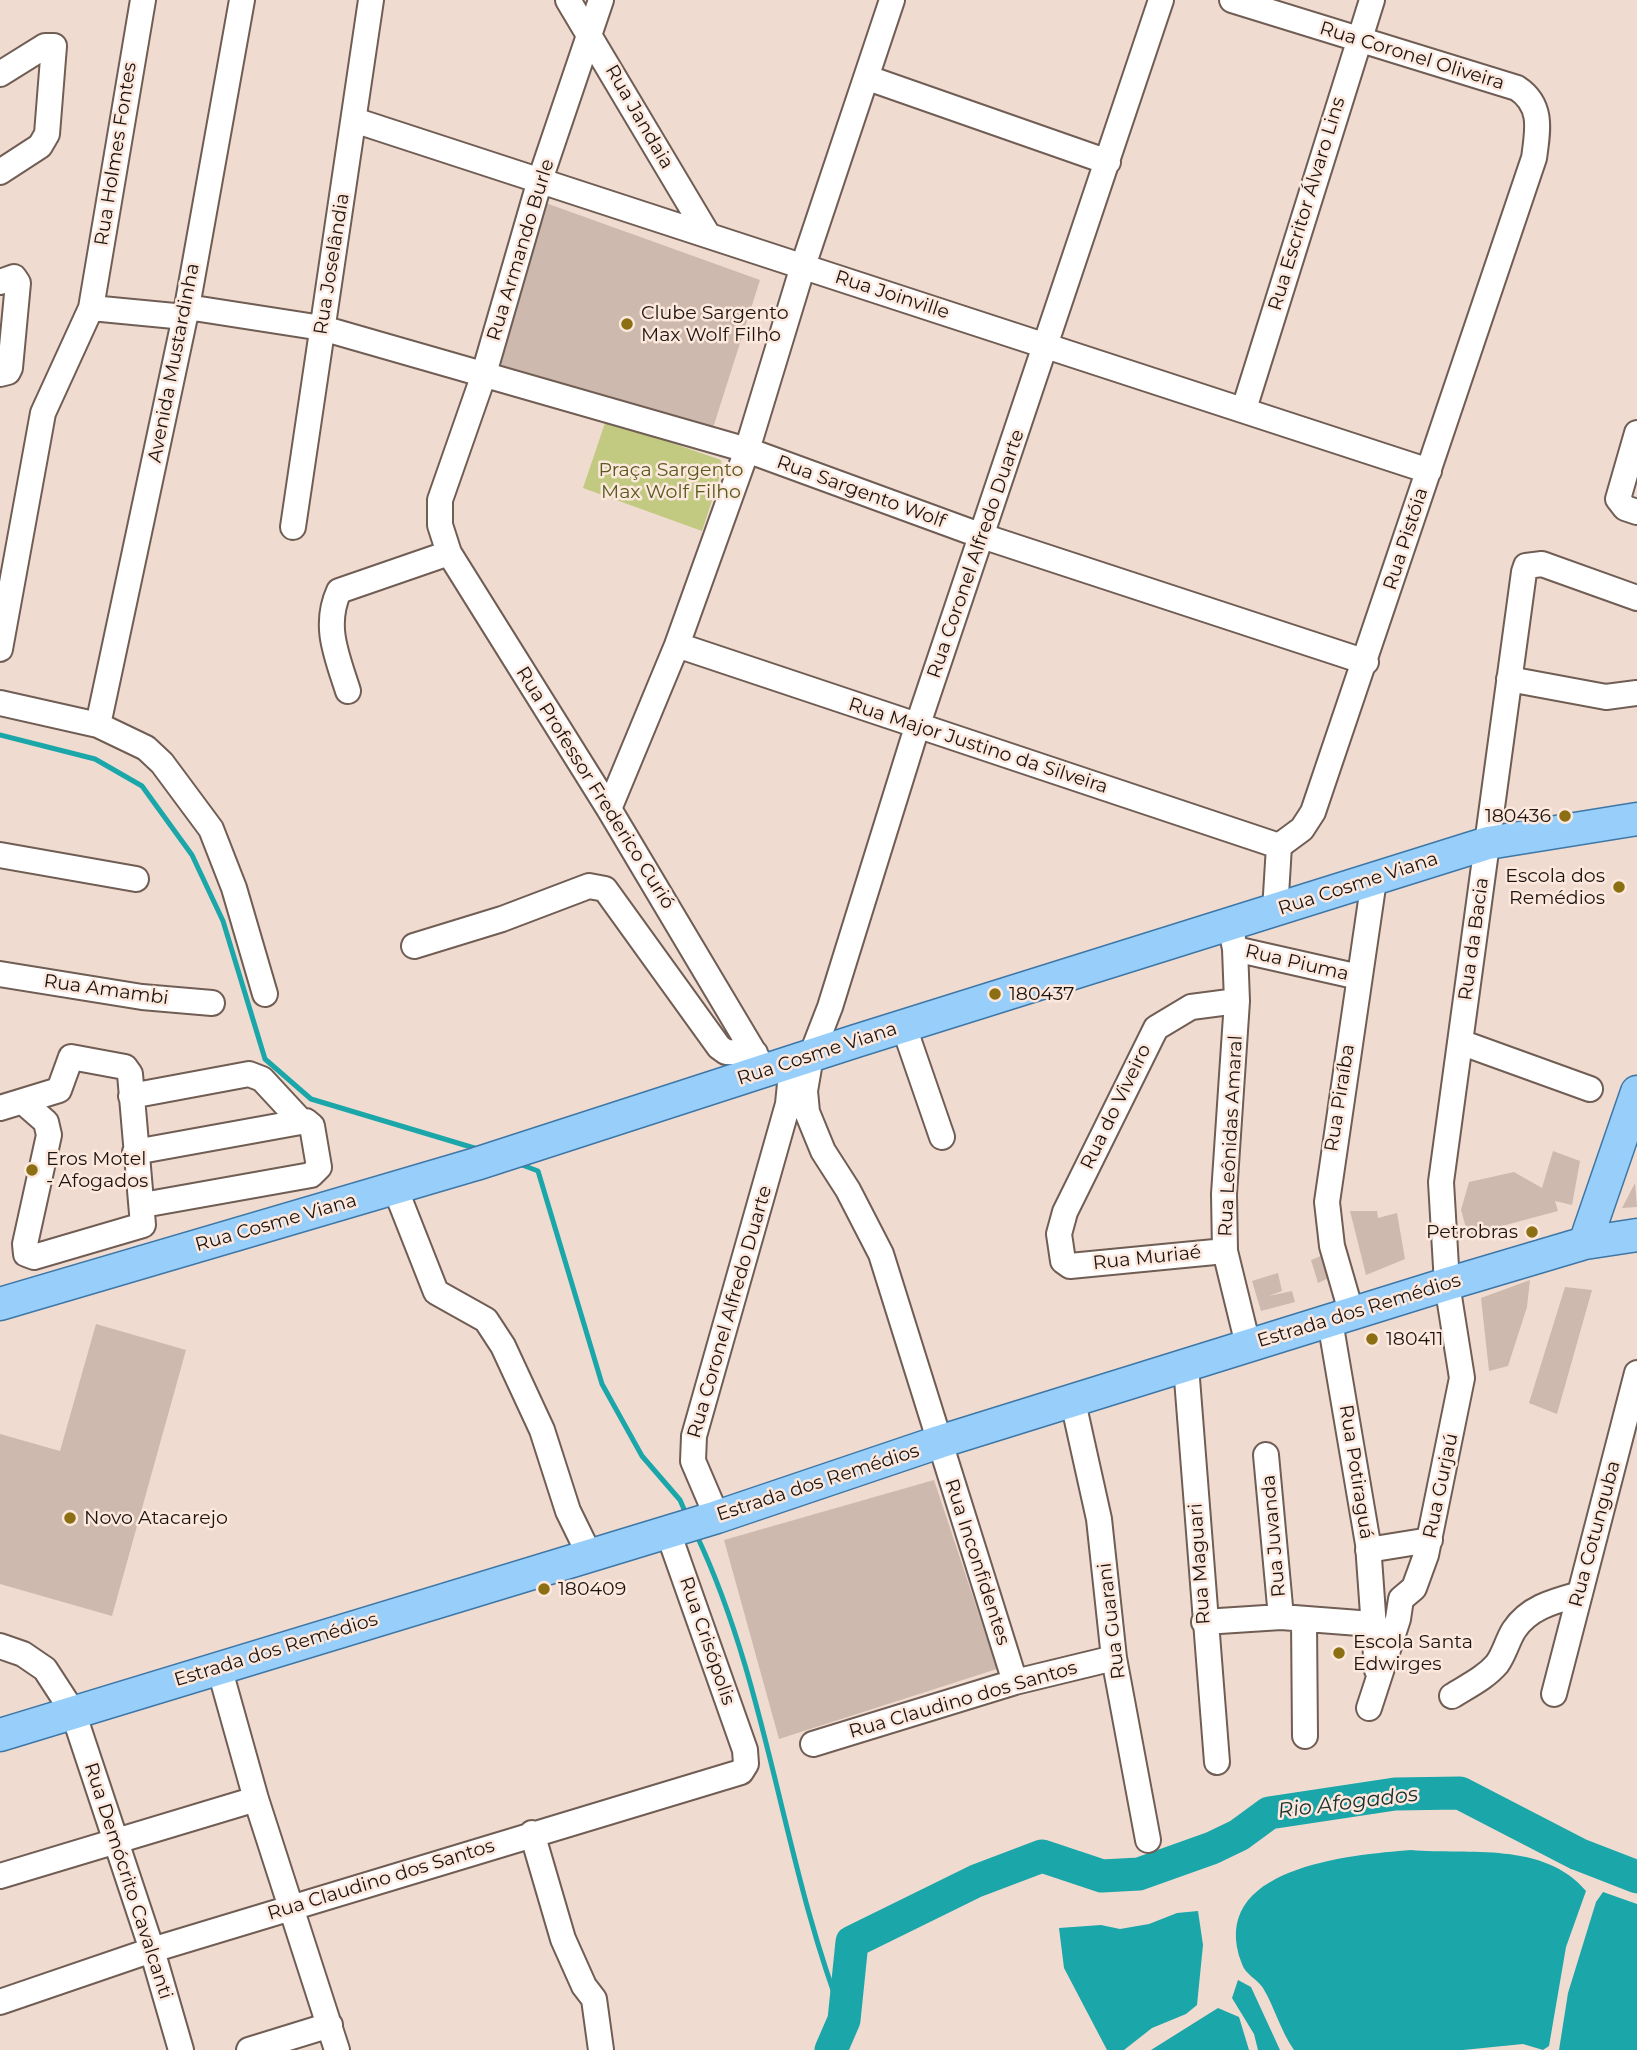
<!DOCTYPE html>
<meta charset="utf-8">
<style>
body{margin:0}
canvas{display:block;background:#f0dbd0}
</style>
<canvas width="1637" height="2050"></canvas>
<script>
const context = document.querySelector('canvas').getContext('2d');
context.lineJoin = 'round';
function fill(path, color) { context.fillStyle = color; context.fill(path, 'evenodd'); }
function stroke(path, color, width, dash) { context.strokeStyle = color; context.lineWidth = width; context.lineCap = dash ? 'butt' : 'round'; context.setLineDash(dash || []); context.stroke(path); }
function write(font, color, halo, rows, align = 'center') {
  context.font = font + ' Montserrat,sans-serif'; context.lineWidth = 5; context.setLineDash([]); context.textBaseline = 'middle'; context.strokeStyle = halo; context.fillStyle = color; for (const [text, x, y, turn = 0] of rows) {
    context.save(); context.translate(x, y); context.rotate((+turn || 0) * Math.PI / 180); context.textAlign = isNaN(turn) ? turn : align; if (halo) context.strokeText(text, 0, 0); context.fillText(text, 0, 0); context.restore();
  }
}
const green = new Path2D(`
 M606 420 721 460 722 470 702 531 583 488Z`);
const water = new Path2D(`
 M1411 1850C1469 1855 1544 1841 1586 1891L1566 1947 1549 2046 1543 2050 1523 2044 1463 2050H1294C1280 2030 1275 2008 1263 1988 1257 1979 1245 1974 1242 1964 1205 1867 1350 1855 1411 1850Z
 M1603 1892 1637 1904V2050H1559L1568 1993 1596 1902Z
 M1198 1911 1203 1945 1197 2005 1186 2014 1152 2028 1124 2050H1107L1064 1968 1059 1928 1101 1925 1120 1929 1149 1924 1177 1913Z
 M1238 1980 1251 1987 1280 2050H1258L1254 2034 1232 1998Z
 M1218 2008 1239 2017 1249 2050H1151Z`);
const stream = new Path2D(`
 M0 735 95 759 142 786 192 855 223 921 265 1059 311 1099 481 1150
 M517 1163 538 1171 602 1384 642 1456 680 1500 687 1516
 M696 1534C768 1685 783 1864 844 2020`);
const river = new Path2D(`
 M831 2050 844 2020 852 1942 976 1881 1042 1856 1102 1876 1139 1874 1212 1848 1239 1835 1269 1813 1395 1794 1460 1793 1578 1854 1637 1877`);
const building = new Path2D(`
 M543 202 760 280 713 428 495 367Z
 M1553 1151 1580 1161 1572 1205 1555 1201 1558 1211 1468 1235 1461 1210 1469 1182 1514 1172 1542 1188Z
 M1635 1183 1637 1207 1622 1208Z
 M1350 1211H1377L1378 1218 1397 1213 1405 1259 1366 1275Z
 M1328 1253 1333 1276 1318 1283 1311 1260Z
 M1278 1273 1282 1291 1269 1296 1292 1291 1295 1302 1261 1311 1252 1281Z
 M1530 1280 1527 1307 1508 1366 1489 1371 1481 1298Z
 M1565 1287 1592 1290 1557 1414 1529 1403Z
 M96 1324 186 1350 112 1616 0 1584V1434L60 1451Z
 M934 1480 997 1669 779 1739 724 1540Z`);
const minor = new Path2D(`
 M568 0 708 235
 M601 0 540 180 483 377 440 500V525L449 553 609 809 765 1071
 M1232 0 1517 88C1543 105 1538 130 1534 158L1313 812 1302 829 1279 846
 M0 74 45 46H54L47 134 40 146 0 172
 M868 78 1108 162
 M354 120 1429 471
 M0 282 14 277 18 283 10 368 8 372 0 374
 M187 307 322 328 747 450 982 536 1366 662
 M91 308 185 317
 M1244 409 1372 0
 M1637 433 1618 499 1625 508 1637 512
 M293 527 371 0
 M677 645 1279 846
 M0 649 43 413 91 308 143 0
 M1509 679 1606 697 1637 693
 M348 691C337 656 323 626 339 591L449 553
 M0 703 98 725 146 748 162 763 211 829 234 888 265 994
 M98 725 187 307 242 0
 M609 809 677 645 747 450 803 266 892 0
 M0 855 136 879
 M1275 911 1279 846
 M1230 924 1235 949 1237 1001 1224 1194 1225 1251 1248 1345
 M414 946 502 919 589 886 605 889 719 1047 726 1052 755 1053
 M1235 949 1359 977
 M0 974 142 997 212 1003
 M904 1027 942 1137
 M1460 1042 1590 1089
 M131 1096 249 1074 262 1079 300 1120
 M0 1108 59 1090 71 1057 125 1067 130 1074 143 1225 34 1257 26 1254 25 1244 49 1135 46 1122 23 1102
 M135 1152 306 1121 312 1126 319 1167 311 1175 143 1205
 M395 1188 436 1292 486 1320 503 1346 542 1430 568 1511 590 1556
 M1225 1251 1070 1266 1063 1261 1059 1234 1065 1212 1156 1028 1191 1007 1237 1001
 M1352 1315 1332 1246 1327 1202 1374 880
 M1330 1321 1368 1544 1377 1670
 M1186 1366 1217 1762
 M1073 1402 1099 1519 1114 1658 1148 1840
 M1266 1455 1281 1617
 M717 1517 693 1461 694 1436 788 1104 792 1063
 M1368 1550 1430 1540
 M1304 1621 1305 1736
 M1204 1622 1281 1617 1372 1624
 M0 1646 23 1654 45 1669 73 1712 152 1950 181 2050
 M219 1667 256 1799 337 2050
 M1015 1682 881 1254 848 1190 823 1151 807 1112 805 1091 811 1056 830 1007 917 727 1161 0
 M1554 1694 1637 1373
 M1452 1696C1468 1686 1485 1678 1497 1664 1505 1653 1507 1641 1514 1630 1529 1607 1555 1601 1580 1594
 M1369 1708 1398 1619 1401 1599 1414 1588 1426 1555 1462 1378 1447 1284 1441 1182 1524 572 1526 566 1542 564 1637 598
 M813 1744 1015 1682 1114 1658
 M532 1833 563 1939 584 1986 594 1999 601 2050
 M0 1876 256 1799
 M0 2002 152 1950 741 1772 746 1764 745 1750 668 1532
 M249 2050 330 2025`);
const major = new Path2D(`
 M1585 1243 1637 1092
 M0 1304 476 1164 856 1041 1488 843 1637 819
 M0 1735 717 1517 939 1442 1447 1284 1585 1243 1637 1235`);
const markers = [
 [627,324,7,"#8c6f12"],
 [1565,816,7,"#8c6f12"],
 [1619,887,7,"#8c6f12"],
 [995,994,7,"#8c6f12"],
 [32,1170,7,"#8c6f12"],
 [1532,1232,7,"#8c6f12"],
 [1372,1339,7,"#8c6f12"],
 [70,1518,7,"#8c6f12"],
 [544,1589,7,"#8c6f12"],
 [1339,1653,7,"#8c6f12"]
];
const streetNames = [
 ["Rua Coronel Oliveira",1412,56,17],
 ["Rua Jandaia",639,117,60],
 ["Rua Holmes Fontes",116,154,-81],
 ["Rua Escritor Álvaro Lins",1307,204,-73],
 ["Rua Armando Burle",521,250,-73],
 ["Rua Joselândia",332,264,-81],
 ["Rua Joinville",892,295,18],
 ["Avenida Mustardinha",174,363,-79],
 ["Rua Sargento Wolf",861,492,20],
 ["Rua Pistóia",1406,539,-72],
 ["Rua Coronel Alfredo Duarte",976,554,-71],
 ["Rua Major Justino da Silveira",978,746,18],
 ["Rua Professor Frederico Curió",595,788,58],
 ["Rua Cosme Viana",1358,884,-18],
 ["Rua da Bacia",1474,939,-82],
 ["Rua Piuma",1297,963,13],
 ["Rua Amambi",106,990,8],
 ["Rua Cosme Viana",817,1054,-18],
 ["Rua Piraíba",1340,1098,-81],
 ["Rua do Viveiro",1116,1107,-64],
 ["Rua Leônidas Amaral",1231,1136,-87],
 ["Rua Cosme Viana",276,1223,-16],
 ["Rua Muriaé",1147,1258,-6],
 ["Estrada dos Remédios",1359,1311,-17],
 ["Rua Coronel Alfredo Duarte",730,1312,-74],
 ["Rua Potiraguá",1356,1472,81],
 ["Estrada dos Remédios",818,1483,-18],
 ["Rua Gurjaú",1441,1486,-78],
 ["Rua Cotunguba",1595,1534,-75],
 ["Rua Juvanda",1274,1536,-95],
 ["Rua Inconfidentes",977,1562,72],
 ["Rua Maguari",1200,1564,-94],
 ["Rua Guarani",1112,1621,-97],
 ["Rua Crisópolis",707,1641,71],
 ["Estrada dos Remédios",276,1650,-17],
 ["Rua Claudino dos Santos",963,1700,-16],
 ["Rua Claudino dos Santos",381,1880,-17],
 ["Rua Demócrito Cavalcanti",128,1881,72]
];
const poiNames = [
 ["Clube Sargento",641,313],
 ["Max Wolf Filho",641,335],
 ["180436",1551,816,"right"],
 ["Escola dos",1605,876,"right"],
 ["Remédios",1605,898,"right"],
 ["180437",1009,994],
 ["Eros Motel",46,1159],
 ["- Afogados",46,1181],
 ["Petrobras",1518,1232,"right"],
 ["180411",1386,1339],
 ["Novo Atacarejo",84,1518],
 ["180409",558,1589],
 ["Escola Santa",1353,1642],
 ["Edwirges",1353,1664]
];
const parkNames = [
 ["Praça Sargento",671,470],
 ["Max Wolf Filho",671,492]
];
const waterNames = [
 ["Rio Afogados",1348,1803,-7]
];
fill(green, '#c2ca81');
fill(water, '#1ba6a9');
stroke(stream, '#1ba6a9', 5);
stroke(river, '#1ba6a9', 33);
fill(building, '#cdb9ad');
stroke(minor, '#705d54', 28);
stroke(major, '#3e77a6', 35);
stroke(minor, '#fff', 24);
stroke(major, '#97cefa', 32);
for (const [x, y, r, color] of markers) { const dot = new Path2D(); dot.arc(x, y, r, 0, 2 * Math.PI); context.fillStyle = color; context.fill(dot); stroke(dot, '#fde8dd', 2.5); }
write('19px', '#1b1410', '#fde8dd', streetNames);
write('19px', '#1b1410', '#fde8dd', poiNames, 'left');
write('19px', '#565b1e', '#fde8dd', parkNames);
write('italic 21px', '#1a3030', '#fde8dd', waterNames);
</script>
